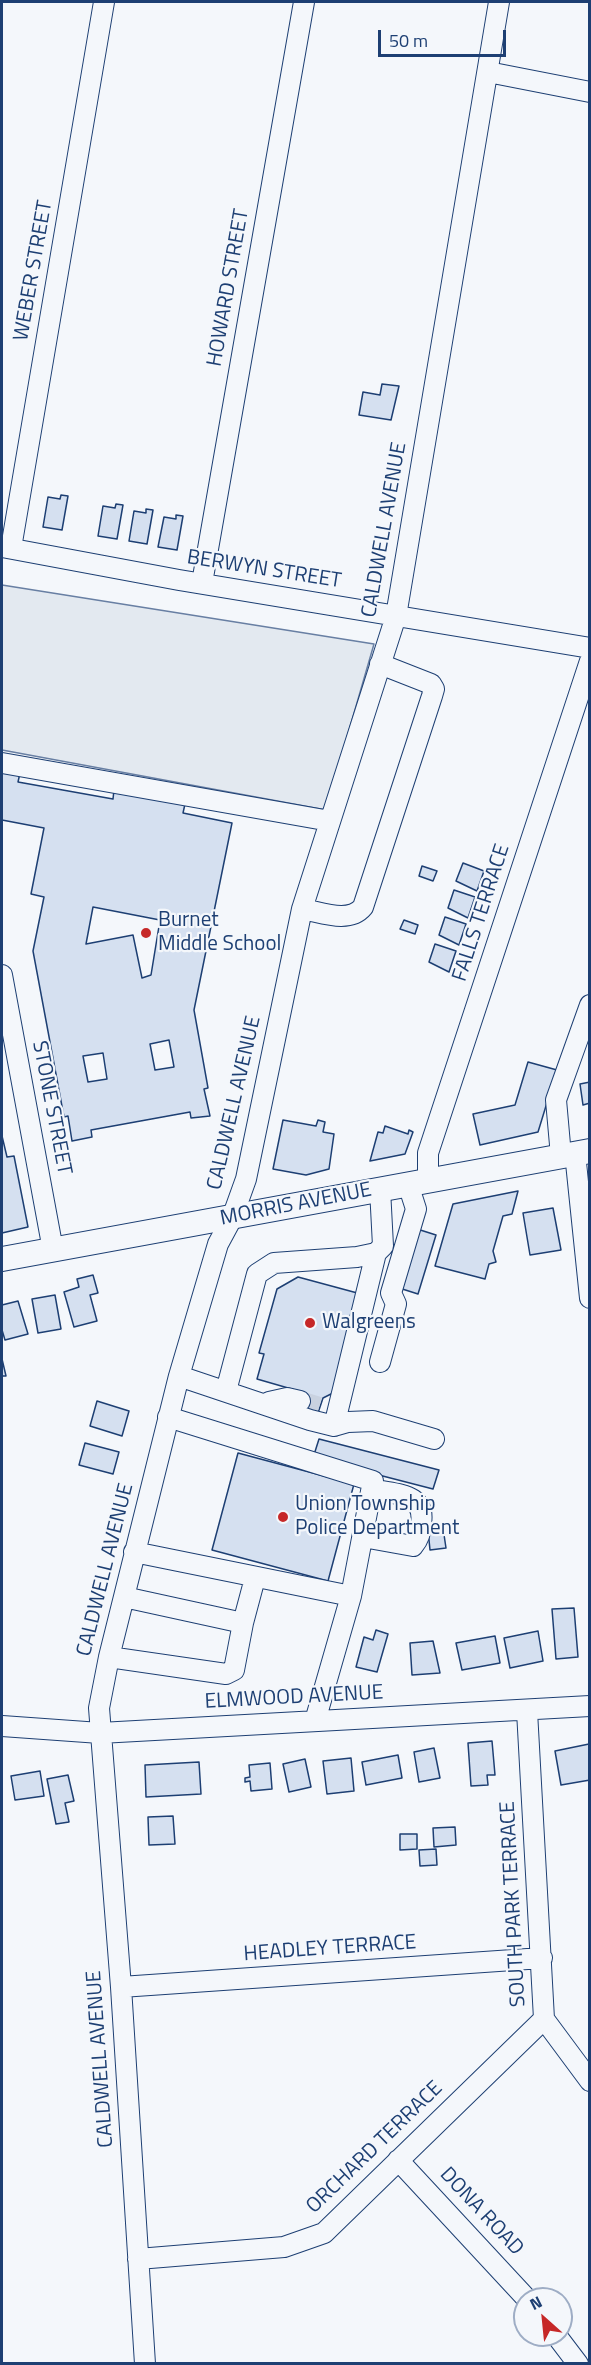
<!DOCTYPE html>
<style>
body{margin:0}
#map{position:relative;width:591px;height:2365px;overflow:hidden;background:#f4f7fb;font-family:"Titillium Web",sans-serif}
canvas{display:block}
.frame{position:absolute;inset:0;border:3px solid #1d3f73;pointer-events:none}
.north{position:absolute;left:513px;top:2287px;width:60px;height:60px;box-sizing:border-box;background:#f4f7fb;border:2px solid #9eadc5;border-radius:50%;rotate:333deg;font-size:16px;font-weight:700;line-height:24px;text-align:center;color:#1d3f73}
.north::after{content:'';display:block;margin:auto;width:21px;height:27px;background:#c62828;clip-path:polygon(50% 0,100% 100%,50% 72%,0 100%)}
.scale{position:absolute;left:378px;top:30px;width:128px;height:27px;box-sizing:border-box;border:3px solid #1d3f73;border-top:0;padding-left:8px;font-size:18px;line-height:21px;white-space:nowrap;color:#1d3f73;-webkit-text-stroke:4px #f4f7fb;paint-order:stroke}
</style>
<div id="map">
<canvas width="591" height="2365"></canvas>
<div class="frame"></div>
<div class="north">N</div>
<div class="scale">50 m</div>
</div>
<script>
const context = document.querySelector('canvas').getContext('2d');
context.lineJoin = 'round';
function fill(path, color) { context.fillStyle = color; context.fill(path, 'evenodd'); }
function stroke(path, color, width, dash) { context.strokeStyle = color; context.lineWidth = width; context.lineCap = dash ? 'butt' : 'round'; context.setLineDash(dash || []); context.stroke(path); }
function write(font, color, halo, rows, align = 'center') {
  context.font = font + ' "Titillium Web",sans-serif'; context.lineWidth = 4.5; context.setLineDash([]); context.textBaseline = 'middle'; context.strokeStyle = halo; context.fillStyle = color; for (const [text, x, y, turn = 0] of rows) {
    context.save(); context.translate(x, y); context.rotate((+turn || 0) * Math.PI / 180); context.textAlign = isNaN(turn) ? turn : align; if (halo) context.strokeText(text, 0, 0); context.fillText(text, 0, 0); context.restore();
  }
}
const green = new Path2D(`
 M2 585 374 644 326 810 2 750Z`);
const building = new Path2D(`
 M382 384 399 386 391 420 359 415 363 392 380 395Z
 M61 495 68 496 62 530 43 527 48 497 60 499Z
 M116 504 123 505 117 539 98 536 103 506 115 508Z
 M146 509 153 510 147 544 129 541 134 511 146 513Z
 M176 515 183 516 177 550 158 547 164 517 176 519Z
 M2 769 20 773 18 782 113 799 114 790 185 804 183 813 232 823 194 1010 208 1088 204 1089 210 1116 191 1118 190 1112 91 1130 92 1137 72 1141 68 1116 64 1117 33 951 44 897 31 894 44 828 2 820ZM93 907 160 920 151 975 142 978 133 935 86 944ZM169 1040 174 1067 155 1070 150 1044ZM103 1053 107 1079 88 1082 83 1056Z
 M463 863 484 871 477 891 456 881Z
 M422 866 437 871 433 881 419 876Z
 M454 890 475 897 468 918 448 908Z
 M445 917 466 924 459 945 439 935Z
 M404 920 418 925 415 934 400 929Z
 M435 944 456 951 449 972 429 962Z
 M528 1062 557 1070 538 1132 480 1145 473 1114 515 1105Z
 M590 1082V1103L583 1105 580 1084Z
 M283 1120 316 1126 318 1120 325 1122 323 1132 334 1134 329 1169 306 1175 273 1169Z
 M385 1126 408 1134 409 1130 413 1132 405 1154 370 1161 378 1132 383 1133Z
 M2 1136 7 1157 14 1156 28 1227 2 1233Z
 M518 1191 512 1214 503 1216 493 1251 496 1262 489 1264 485 1279 435 1266 453 1204Z
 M553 1208 561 1250 530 1255 523 1213Z
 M414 1228 436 1235 418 1294 396 1287Z
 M93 1275 98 1293 90 1295 97 1321 74 1327 64 1292 79 1287 77 1279Z
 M298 1277 361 1294 335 1392 323 1398 317 1416 297 1410 302 1392 257 1379 264 1354 259 1353 277 1289Z
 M55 1295 61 1329 38 1333 32 1299Z
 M18 1301 28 1334 5 1340 2 1330V1305Z
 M2 1359 6 1376H2Z
 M97 1401 129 1411 122 1436 90 1426Z
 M319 1439 439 1470 433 1489 313 1458Z
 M85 1443 119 1452 113 1474 79 1465Z
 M238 1453 354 1484 328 1581 212 1550Z
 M443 1528 446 1548 430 1550 428 1530Z
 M574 1608 578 1657 556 1659 552 1609Z
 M376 1630 388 1634 377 1672 356 1667 364 1637 373 1640Z
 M538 1631 543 1661 510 1668 504 1638Z
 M495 1636 500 1663 462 1670 456 1643Z
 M433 1641 440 1673 412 1675 410 1643Z
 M492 1741 495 1775H487L488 1785 471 1786 468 1743Z
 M589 1744 590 1780 561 1785 555 1751Z
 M434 1748 440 1778 419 1782 414 1752Z
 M398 1755 402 1778 366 1785 362 1762Z
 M351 1758 354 1791 327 1794 323 1761Z
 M305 1759 311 1787 289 1792 283 1764Z
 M199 1762 201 1794 146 1797 145 1765Z
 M270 1763 272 1789 251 1791 250 1781 245 1782V1778L250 1777 249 1765Z
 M40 1771 44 1796 15 1800 11 1776Z
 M68 1775 74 1801 65 1803 69 1822 56 1824 47 1779Z
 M173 1816 175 1844 149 1845 148 1817Z
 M455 1827 456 1845 434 1847 433 1828Z
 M400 1834H417V1849L400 1850Z
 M436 1849 437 1865 420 1866 419 1850Z`);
const minorTunnel = new Path2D(`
 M300 1401 320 1407`);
const minor = new Path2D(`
 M488 72 590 92
 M2 547 179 580 590 648
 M11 548 104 2
 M202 583 304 2
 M2 763 330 821
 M302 909C321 912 349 924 363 907L432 696 434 689 431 684 380 664
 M2 975 53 1250
 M575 1153 590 1298
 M561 1156 556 1100 590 1005
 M428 1180V1153L590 661
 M380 1362 396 1304 391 1293 416 1209 408 1184
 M179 1376 310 1420 334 1426 348 1422 373 1421 434 1439
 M226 1391 257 1274 274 1263 357 1257 376 1253
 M269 1402 287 1398 300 1401
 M168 1417 373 1481 351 1596 315 1721
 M334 1426 376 1253 383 1246 380 1189
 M363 1537 413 1546C419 1539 420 1534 421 1524 426 1492 396 1495 372 1489
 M134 1552 351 1596
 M243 1623 255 1578
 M109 1657 226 1674 234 1670 243 1623 124 1597
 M527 1711 544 2019 590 2081
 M2 1726 100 1733 590 1706
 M121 1987 542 1958
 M398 2160 527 2299
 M138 2259 284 2247 324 2233 544 2019
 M556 2335 578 2364
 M145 2364 121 1987 99 1708 109 1657 179 1376 218 1244 232 1218 246 1179 302 909 396 616 499 2`);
const major = new Path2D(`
 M2 1259 590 1151`);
const markers = [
 [146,933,6,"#c62828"],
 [310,1323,6,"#c62828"],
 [283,1517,6,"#c62828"]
];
const streetNames = [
 ["WEBER STREET",34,271,-80],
 ["HOWARD STREET",229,288,-80],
 ["CALDWELL AVENUE",385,530,-80],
 ["BERWYN STREET",264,570,9],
 ["FALLS TERRACE",482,913,-72],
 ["CALDWELL AVENUE",235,1103,-77],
 ["STONE STREET",51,1108,79],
 ["MORRIS AVENUE",296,1205,-11],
 ["CALDWELL AVENUE",106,1570,-76],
 ["ELMWOOD AVENUE",294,1698,-3],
 ["SOUTH PARK TERRACE",514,1904,-93],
 ["HEADLEY TERRACE",330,1949,-4],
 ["CALDWELL AVENUE",101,2059,-94],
 ["ORCHARD TERRACE",375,2148,-44],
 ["DONA ROAD",481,2212,47]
];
const poiNames = [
 ["Burnet",158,921],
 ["Middle School",158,945],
 ["Walgreens",322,1323],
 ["Union Township",295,1505],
 ["Police Department",295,1529]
];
fill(green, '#e3e9f0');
stroke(green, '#687fa3', 1.5);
fill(building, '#d5e0f0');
stroke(building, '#1d3f73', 1.5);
stroke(minorTunnel, '#c9d2e0', 20, [20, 10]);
stroke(minor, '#1d3f73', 22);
stroke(major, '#1d3f73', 26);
stroke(minor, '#f4f7fb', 20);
stroke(major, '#f4f7fb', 24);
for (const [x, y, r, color] of markers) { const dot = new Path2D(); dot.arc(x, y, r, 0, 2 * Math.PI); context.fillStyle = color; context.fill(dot); stroke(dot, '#f4f7fb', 2); }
write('21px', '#1d3f73', '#f4f7fb', streetNames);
write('21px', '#1d3f73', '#f4f7fb', poiNames, 'left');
</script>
